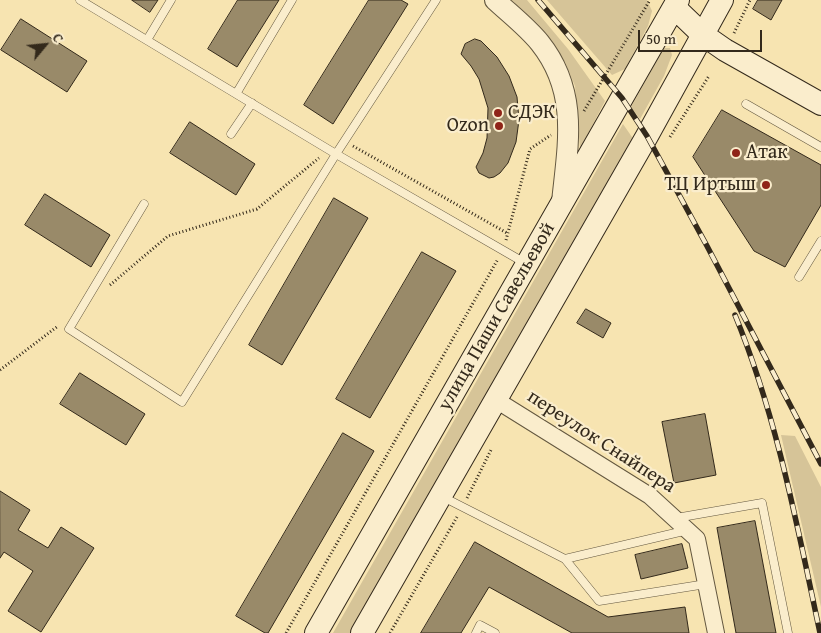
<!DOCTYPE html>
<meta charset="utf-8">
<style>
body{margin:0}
#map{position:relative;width:821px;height:633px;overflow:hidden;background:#f7e4b1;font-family:"Gentium Book Plus",serif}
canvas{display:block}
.north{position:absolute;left:20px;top:20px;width:50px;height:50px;-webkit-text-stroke:4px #faedcc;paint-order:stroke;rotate:62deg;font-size:14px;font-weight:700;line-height:20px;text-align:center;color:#33291b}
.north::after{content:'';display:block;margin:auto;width:18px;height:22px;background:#33291b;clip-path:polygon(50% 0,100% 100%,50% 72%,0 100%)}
.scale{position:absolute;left:638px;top:30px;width:124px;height:22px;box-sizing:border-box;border:2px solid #33291b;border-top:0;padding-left:6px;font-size:15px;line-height:18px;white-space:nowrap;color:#33291b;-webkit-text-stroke:4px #faedcc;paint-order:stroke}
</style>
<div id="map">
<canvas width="821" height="633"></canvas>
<div class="north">С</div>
<div class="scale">50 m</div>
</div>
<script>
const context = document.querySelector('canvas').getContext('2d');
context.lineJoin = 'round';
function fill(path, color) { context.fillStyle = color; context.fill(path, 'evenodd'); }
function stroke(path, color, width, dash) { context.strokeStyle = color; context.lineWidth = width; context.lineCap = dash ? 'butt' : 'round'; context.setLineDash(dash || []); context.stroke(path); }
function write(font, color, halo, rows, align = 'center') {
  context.font = font + ' "Gentium Book Plus",serif'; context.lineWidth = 4.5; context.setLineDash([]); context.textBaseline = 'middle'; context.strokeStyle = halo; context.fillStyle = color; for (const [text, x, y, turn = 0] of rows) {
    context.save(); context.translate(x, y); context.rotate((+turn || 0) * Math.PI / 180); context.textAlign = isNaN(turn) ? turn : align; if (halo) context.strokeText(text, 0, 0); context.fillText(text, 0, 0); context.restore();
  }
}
const green = new Path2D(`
 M507 0H527L568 49 605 101 580 149 575 86 565 62Z
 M547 0H647L652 11 648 26 625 69 612 75Z
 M664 48H670L672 55 664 76 640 119 631 107Z
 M623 124 634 140 352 633H333Z
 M781 435 795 436 821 487V607Z`);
const building = new Path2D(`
 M132 0H158L150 12Z
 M238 0H279L237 67 208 49Z
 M369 0H401L408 4 333 124 304 105Z
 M758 0H782L771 20 753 9Z
 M21 19 87 61 67 92 1 50Z
 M475 39 481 41 497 57 509 76 517 97 519 120 516 142 508 163 500 173 494 177 489 178 479 173 476 167 483 153 487 138 488 108 479 79 471 66 461 54 465 44Z
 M722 110 821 165V205L785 267 754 251 693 157Z
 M190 122 255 164 236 195 170 153Z
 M45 194 110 235 91 267 25 225Z
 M334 198 368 218 282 365 249 345Z
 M422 252 456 271 370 418 336 399Z
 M586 309 611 323 603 338 577 323Z
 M80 373 145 414 126 445 60 404Z
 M705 414 716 475 674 483 662 422Z
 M343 433 374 451 268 633H265L236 616Z
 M0 491 30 510 18 530 48 548 61 527 94 548 41 632 8 611 33 571 4 552 0 558Z
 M755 521 776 633H736L717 528Z
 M475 542 608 617 685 607 689 633H572L489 587 461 633H421Z
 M682 544 688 568 641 579 635 555Z`);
const path = new Path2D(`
 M734 33 750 0
 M584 111 650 0
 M670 137 709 76
 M353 146 507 233
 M506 240 530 149 551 135
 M110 285 168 236 257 209 319 158
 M0 370 58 326
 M467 498 492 448
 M286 633 498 259
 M390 633 457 517`);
const service = new Path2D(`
 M80 0 336 154 525 263
 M147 40 171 0
 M236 94 292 0
 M746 104 821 147
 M231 134 252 103
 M144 204 69 329 182 402 336 154 436 0
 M799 277 821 241
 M443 497 565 559 688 530
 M676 518 762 503 788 633
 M565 559 599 601 706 584
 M476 633 480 625 495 633`);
const minor = new Path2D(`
 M496 400 650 496 697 539 716 633`);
const tertiary = new Path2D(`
 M495 0C510 14 527 27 540 43 579 92 568 144 562 202`);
const secondary = new Path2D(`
 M674 7 702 34 725 50 821 104
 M316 633 678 0
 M362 633 647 136 722 0`);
const rail = new Path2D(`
 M538 0 622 98 647 136 707 246 821 464
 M735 315C777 417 797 525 820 633`);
const markers = [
 [498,113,5,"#8f2418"],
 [499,126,5,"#8f2418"],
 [736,153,5,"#8f2418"],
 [766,185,5,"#8f2418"]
];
const poiNames = [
 ["СДЭК",508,113],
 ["Ozon",489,126,"right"],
 ["Атак",746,153],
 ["ТЦ Иртыш",756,185,"right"]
];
const streetNames = [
 ["улица Паши Савельевой",497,317,-60],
 ["переулок Снайпера",601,442,33]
];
fill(green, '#d6c498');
fill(building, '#998a69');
stroke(building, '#33291b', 1);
stroke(service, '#645840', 9);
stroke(minor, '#645840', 18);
stroke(tertiary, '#645840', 22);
stroke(secondary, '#33291b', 24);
stroke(path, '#33291b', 3, [1, 2.5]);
stroke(service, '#faedcc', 8);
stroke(minor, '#faedcc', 16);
stroke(tertiary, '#faedcc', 20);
stroke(secondary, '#faedcc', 22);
stroke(rail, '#33291b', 5.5);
stroke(rail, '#faedcc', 4, [11]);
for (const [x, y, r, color] of markers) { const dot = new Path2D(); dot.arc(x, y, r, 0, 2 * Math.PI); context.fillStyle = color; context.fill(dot); stroke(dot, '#faedcc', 2); }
write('20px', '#33291b', '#faedcc', poiNames, 'left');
write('20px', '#33291b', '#faedcc', streetNames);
</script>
